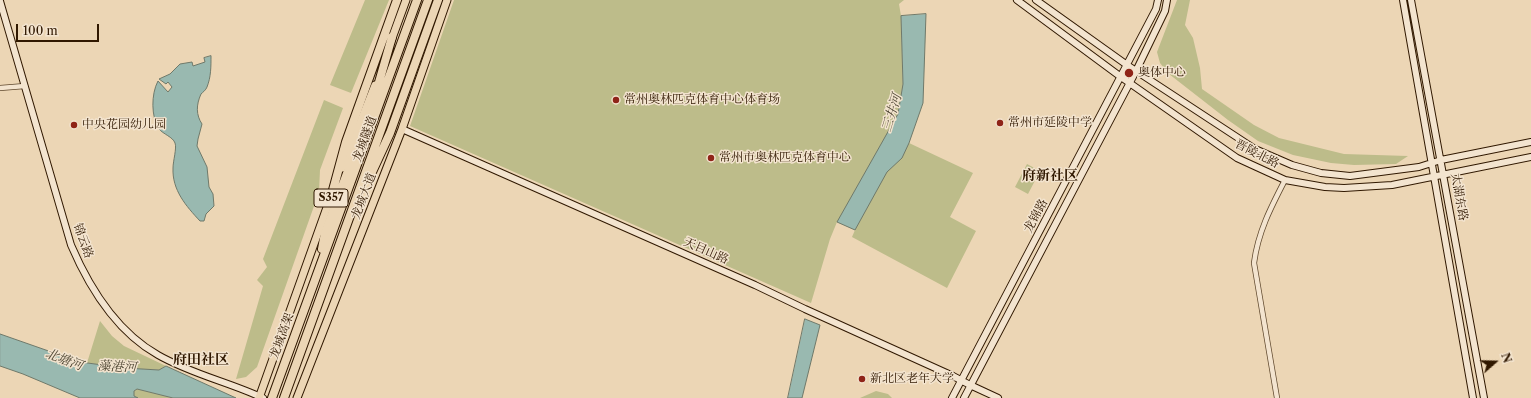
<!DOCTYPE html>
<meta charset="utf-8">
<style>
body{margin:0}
#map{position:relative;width:1531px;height:398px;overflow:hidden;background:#ecd6b5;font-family:"Libre Caslon Text",serif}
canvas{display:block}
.north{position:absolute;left:1475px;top:342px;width:40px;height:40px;-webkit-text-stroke:3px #f3e4cf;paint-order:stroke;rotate:70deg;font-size:11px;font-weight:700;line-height:16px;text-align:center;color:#301800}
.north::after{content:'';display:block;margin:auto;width:14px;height:18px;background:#301800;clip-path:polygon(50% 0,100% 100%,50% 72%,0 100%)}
.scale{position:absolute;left:16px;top:24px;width:83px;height:18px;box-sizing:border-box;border:2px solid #301800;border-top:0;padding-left:5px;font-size:12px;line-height:14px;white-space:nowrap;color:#301800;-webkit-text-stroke:3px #f3e4cf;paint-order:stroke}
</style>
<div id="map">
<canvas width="1531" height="398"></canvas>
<div class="north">N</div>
<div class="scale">100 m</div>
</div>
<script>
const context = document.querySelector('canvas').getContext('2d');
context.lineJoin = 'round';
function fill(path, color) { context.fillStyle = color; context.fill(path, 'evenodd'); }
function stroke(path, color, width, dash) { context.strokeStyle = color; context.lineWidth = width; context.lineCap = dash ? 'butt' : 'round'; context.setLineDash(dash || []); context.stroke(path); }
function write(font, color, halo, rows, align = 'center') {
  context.font = font + ' "Libre Caslon Text","Noto Serif SC",serif'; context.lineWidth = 3; context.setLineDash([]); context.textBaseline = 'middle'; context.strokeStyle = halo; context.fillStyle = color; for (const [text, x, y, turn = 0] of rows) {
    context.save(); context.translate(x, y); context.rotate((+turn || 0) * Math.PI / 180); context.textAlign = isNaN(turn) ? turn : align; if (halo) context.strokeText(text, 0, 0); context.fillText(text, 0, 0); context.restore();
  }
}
const green = new Path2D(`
 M365 0H389L351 93 330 85Z
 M454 0H904L899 4 901 16 903 84 898 114 909 143 973 173 950 217 976 231 947 288 852 237 855 230 837 222 830 239 811 303 410 126Z
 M1177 0H1190L1185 25 1193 38 1200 68 1202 89 1254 125 1279 138 1344 154 1408 156 1396 164 1354 165 1331 163 1293 155 1258 141 1228 120 1169 74 1160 63 1157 52Z
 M324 100 343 108 320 170 319 192 257 367 246 377 236 379 263 286 257 280 267 267 263 259Z
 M1027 164 1040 171 1028 194 1015 187Z
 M100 321 112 336 124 346 166 366 159 370 125 368 87 363Z
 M137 389 173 398H138L134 396V391Z
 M876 391 888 394 892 398H860Z`);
const water = new Path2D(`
 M926 14 923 103 909 143 902 158 887 172 855 230 837 222 898 114 903 84 901 16Z
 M211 56C211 67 211 77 207 87 206 90 203 92 201 94 196 105 196 115 202 124L198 139 197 146 207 167 209 187 213 194 214 206 206 214 204 221H200C186 206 172 190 173 168 173 161 177 148 175 143 173 137 163 134 159 129 151 117 151 94 158 81L168 92 172 87 168 82 166 84 159 79 170 74 180 64 192 62 193 66 205 62 204 58Z
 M805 319 820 325 802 398H788Z
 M0 334 80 362 125 368 159 370 166 366 236 398H173L137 389 134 391V396L138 398H80L23 374 0 366Z`);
const street = new Path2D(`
 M0 88 25 86
 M1277 398 1254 263C1258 232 1271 207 1285 180`);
const secondary = new Path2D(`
 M1017 0 1121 77 1237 158 1285 180 1325 187 1344 188 1392 185 1531 157
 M1036 0 1127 65 1255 149 1292 165 1321 173 1350 176 1419 167 1441 160 1531 142
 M1403 0 1473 398
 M1411 0 1484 398
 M0 1 71 245C89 287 117 332 158 355 191 374 229 382 263 398
 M402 129 755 285 805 309 953 376 970 385 998 398
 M952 398 1156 9 1158 0
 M964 398 1136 71 1165 11 1167 0`);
const primary = new Path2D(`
 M391 41 406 0
 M342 168 375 85
 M259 398 335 185
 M297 398 402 129 447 0`);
const highway = new Path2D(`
 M366 185 390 133 438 0
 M333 190 346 142 397 0
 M322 249 325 233 373 103 392 37
 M272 398 417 0
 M284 398 428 0`);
const markers = [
 [1129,73,5,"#8f2418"],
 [616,100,4,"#8f2418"],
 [1000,123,4,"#8f2418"],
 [74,125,4,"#8f2418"],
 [711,158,4,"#8f2418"],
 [862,379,4,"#8f2418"]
];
const shields = [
 [331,198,34]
];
const shieldNames = [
 ["S357",331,198]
];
const poiNames = [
 ["奥体中心",1138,73],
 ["常州奥林匹克体育中心体育场",624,100],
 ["常州市延陵中学",1008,123],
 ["中央花园幼儿园",82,125],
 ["常州市奥林匹克体育中心",719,158],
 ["新北区老年大学",870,379]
];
const streetNames = [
 ["龙城隧道",365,139,-70],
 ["晋陵北路",1257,154,27],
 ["龙城大道",364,196,-69],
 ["太湖东路",1459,197,80],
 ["龙锦路",1036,216,-62],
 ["锦云路",83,241,70],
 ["天目山路",706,251,24],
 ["龙城高架",282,336,-70]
];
const waterNames = [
 ["三井河",892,113,-73],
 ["北塘河",64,360,20],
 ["藻港河",117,367,3]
];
const quarterNames = [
 ["府新社区",1050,176],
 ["府田社区",201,360]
];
fill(green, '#bdbc8a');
fill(water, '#99b9b0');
stroke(water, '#6f796a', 1);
stroke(street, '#5f482d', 6);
stroke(secondary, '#301800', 8);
stroke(primary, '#301800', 9);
stroke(highway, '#301800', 10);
stroke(street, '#f3e4cf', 4.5);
stroke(secondary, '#f3e4cf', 6);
stroke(primary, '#ecd6b5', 7);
stroke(highway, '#ecd6b5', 8);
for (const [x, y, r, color] of markers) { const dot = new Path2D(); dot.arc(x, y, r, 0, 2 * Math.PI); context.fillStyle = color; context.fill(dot); stroke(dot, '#f3e4cf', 1.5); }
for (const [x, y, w] of shields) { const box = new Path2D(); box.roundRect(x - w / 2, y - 9, w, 18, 3); context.fillStyle = '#f3e4cf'; context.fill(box); stroke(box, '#301800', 1); }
write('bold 11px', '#301800', null, shieldNames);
write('12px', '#301800', '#f3e4cf', poiNames, 'left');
write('12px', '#301800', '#f3e4cf', streetNames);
write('italic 13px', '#504835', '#f3e4cf', waterNames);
write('bold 14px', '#301800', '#f3e4cf', quarterNames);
</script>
